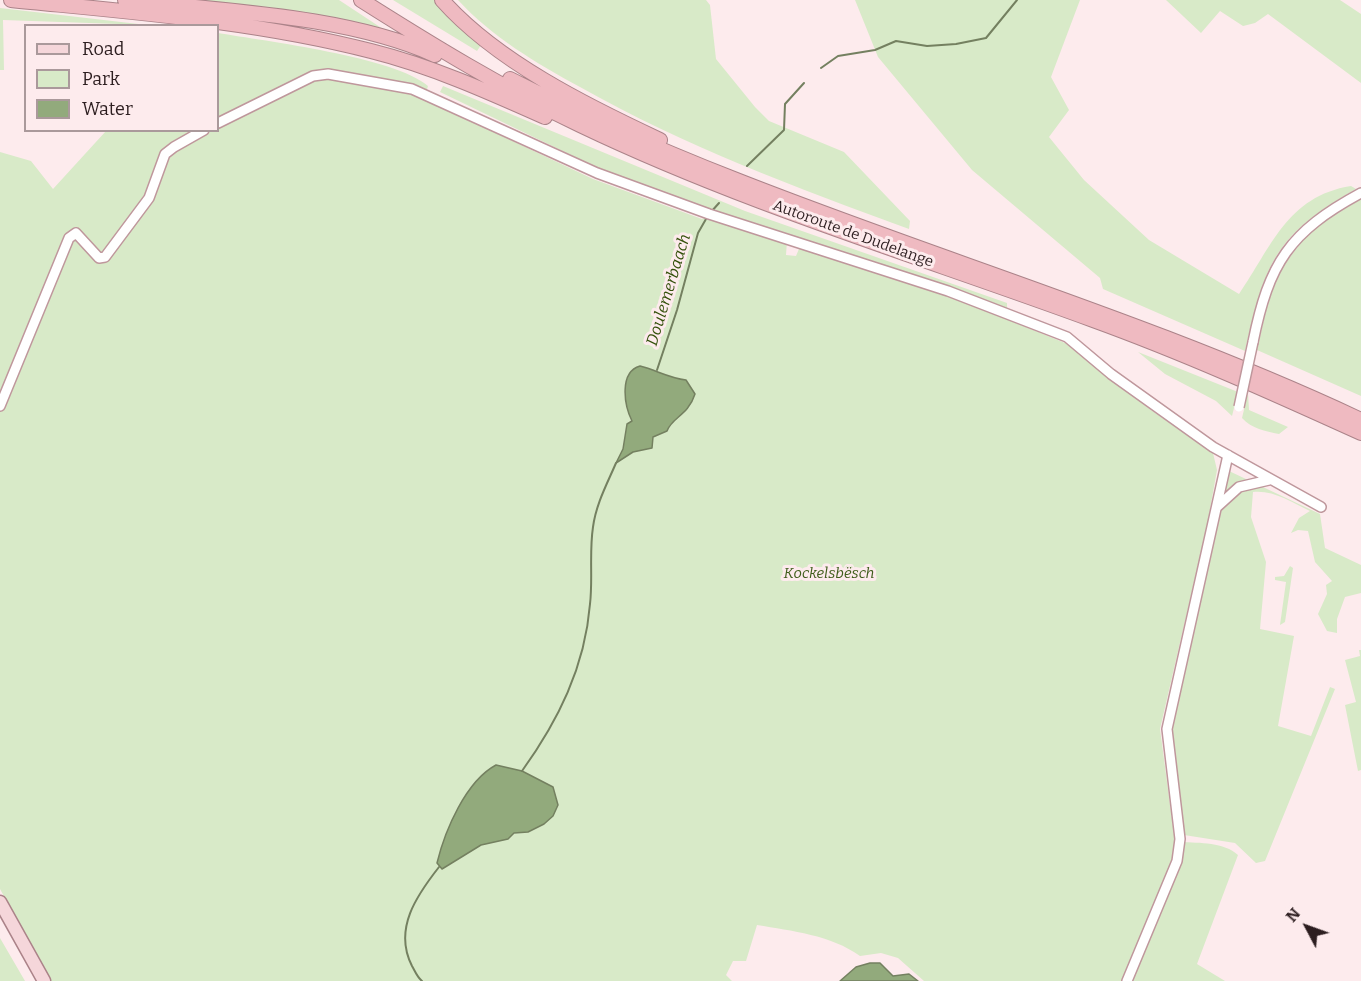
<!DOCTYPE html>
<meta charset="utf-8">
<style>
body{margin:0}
#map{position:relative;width:1361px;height:981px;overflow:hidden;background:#fdebed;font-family:Bitter,serif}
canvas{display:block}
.legend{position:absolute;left:24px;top:24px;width:195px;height:108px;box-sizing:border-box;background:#fdebed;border:2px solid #aa999b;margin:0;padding:8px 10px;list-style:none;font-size:18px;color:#2d1e20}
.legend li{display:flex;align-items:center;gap:12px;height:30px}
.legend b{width:30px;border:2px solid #aa999b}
.north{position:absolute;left:1277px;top:897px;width:60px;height:60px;-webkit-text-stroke:4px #fdebed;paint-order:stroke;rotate:311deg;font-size:16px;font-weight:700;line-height:24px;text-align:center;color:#2d1e20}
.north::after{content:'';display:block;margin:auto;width:21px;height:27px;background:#2d1e20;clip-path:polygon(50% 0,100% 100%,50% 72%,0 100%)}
</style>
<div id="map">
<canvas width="1361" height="981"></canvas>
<ul class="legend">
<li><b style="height:8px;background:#f5d6da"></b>Road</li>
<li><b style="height:16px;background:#d8eac8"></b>Park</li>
<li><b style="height:16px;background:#92aa7c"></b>Water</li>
</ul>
<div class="north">N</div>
</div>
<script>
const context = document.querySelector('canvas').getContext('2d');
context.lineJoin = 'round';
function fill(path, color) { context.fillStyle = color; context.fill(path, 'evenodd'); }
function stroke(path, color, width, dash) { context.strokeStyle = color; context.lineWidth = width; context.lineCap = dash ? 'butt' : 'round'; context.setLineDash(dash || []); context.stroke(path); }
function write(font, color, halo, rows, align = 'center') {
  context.font = font + ' Bitter,serif'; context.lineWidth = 6; context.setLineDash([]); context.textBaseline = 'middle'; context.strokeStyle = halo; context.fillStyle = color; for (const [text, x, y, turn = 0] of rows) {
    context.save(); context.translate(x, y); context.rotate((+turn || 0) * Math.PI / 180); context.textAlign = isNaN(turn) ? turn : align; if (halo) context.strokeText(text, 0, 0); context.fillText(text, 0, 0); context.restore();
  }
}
const green = new Path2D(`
 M195 0H339L383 29C321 11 259 7 195 0Z
 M393 0H435L481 45 477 51Z
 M458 0H706L710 5 716 59 755 107 769 121 844 152 910 221 909 229C797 188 684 146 580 87 536 63 492 37 458 0Z
 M855 0H1080L1051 77 1069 110 1049 137 1084 180 1149 240 1239 294C1271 248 1287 196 1351 186L1356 189C1274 236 1266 262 1245 351L1103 289 1100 278 972 170 878 57Z
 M1166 0H1340L1361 14V83L1268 14 1255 23 1243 26 1220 11 1201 33Z
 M0 8 147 25 3 20 4 70H0Z
 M218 33C265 41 395 57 428 86L424 99 593 179 702 219 706 216 787 241 786 255 796 256 801 244 947 295 1070 345 1151 410 1213 453 1217 470 1207 526 1160 729 1175 842 1173 858 1123 981H924L898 958 881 953 860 956C831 935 792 931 757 925L746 961H733L726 975 732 981H51L0 889V152L31 161 53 189 106 131 218 130Z
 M443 86 745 211 1007 303V310L758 228 604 171 440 92Z
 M1361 199V396L1257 350 1268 301 1281 269 1311 229Z
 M1138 352 1238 392 1232 416 1216 401 1165 374Z
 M1248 393 1249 410 1288 427 1279 434C1265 431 1252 429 1242 418Z
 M1229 471 1320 514 1325 548 1361 565V593L1345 597 1337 619V633L1327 631 1318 614 1327 594 1326 585 1332 581 1315 562 1308 531 1298 530 1291 533 1299 518 1310 511C1291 502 1274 490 1253 492L1251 517 1266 562 1260 629 1294 636 1278 726 1311 736 1330 687 1335 689 1265 861 1256 863 1235 843 1184 835 1171 730Z
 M1290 566 1293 568 1285 622 1280 625 1286 582 1275 580V577L1284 576Z
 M1359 650H1361V770L1358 771 1345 705 1356 702 1345 660 1360 656Z
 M1181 842C1200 843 1224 842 1238 855L1197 964 1225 981H1131Z
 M0 938 25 981H0Z`);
const water = new Path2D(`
 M640 366C656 370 669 378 686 380L695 394C688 416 672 417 667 431L653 437 652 448 633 452 616 463 623 449 627 424 632 421C624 405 619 372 640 366Z
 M496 765 522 771 553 787 558 805 553 816 544 824 528 832 514 833 508 839 481 845 442 869 437 863C445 830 466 781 496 765Z
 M870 963H880L893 976 909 974 918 981H840L856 967Z`);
const stream = new Path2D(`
 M821 68 838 56 875 50 896 41 927 46 956 44 986 38 1017 0
 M747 166 784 130 785 104 804 83
 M711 212 719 203
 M657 370 677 310 698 233 706 219
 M522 771C558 721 585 667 590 604 593 579 589 553 593 527 596 504 607 484 616 463
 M422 981C417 977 415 971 412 966 393 929 417 895 439 867`);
const minor = new Path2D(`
 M218 123 313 76 328 74 412 89 597 173 709 214 948 291 1067 337 1111 374 1213 447 1321 507
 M1253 342C1269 263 1289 232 1361 193
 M0 406 69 238 76 233 99 258 105 257 149 198 165 154 174 147 204 130
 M1217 507 1239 487 1269 480
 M1127 981 1177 861 1180 839 1167 729 1228 455`);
const major = new Path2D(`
 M0 902 44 981`);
const highway = new Path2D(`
 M11 0C131 12 254 21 371 51 431 66 489 92 545 117
 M125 0C222 11 346 15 435 55
 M361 0C432 45 504 89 580 125 745 204 922 257 1093 320 1184 353 1273 393 1361 433
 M442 0C496 61 587 106 660 140
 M510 79C782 219 1084 290 1361 420`);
const minorBridge = new Path2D(`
 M1239 407 1253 342`);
const streetNames = [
 ["Autoroute de Dudelange",853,234,20]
];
const parkNames = [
 ["Kockelsbësch",829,574]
];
const waterNames = [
 ["Doulemerbaach",669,290,-73]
];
fill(green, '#d8eac8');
fill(water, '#92aa7c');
stroke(water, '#748060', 1.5);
stroke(stream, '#748060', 2);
stroke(minor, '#bf979c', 12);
stroke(major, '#ab8389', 15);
stroke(highway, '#ab8389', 16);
stroke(minor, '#fff', 9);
stroke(major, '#f5d6da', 12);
stroke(highway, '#efbac1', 14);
stroke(minorBridge, '#bf979c', 12, []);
stroke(minorBridge, '#fff', 9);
write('15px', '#2d1e20', '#fdebed', streetNames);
write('italic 15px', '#405e1c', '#fdebed', parkNames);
write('italic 16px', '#33500a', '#fdebed', waterNames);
</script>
